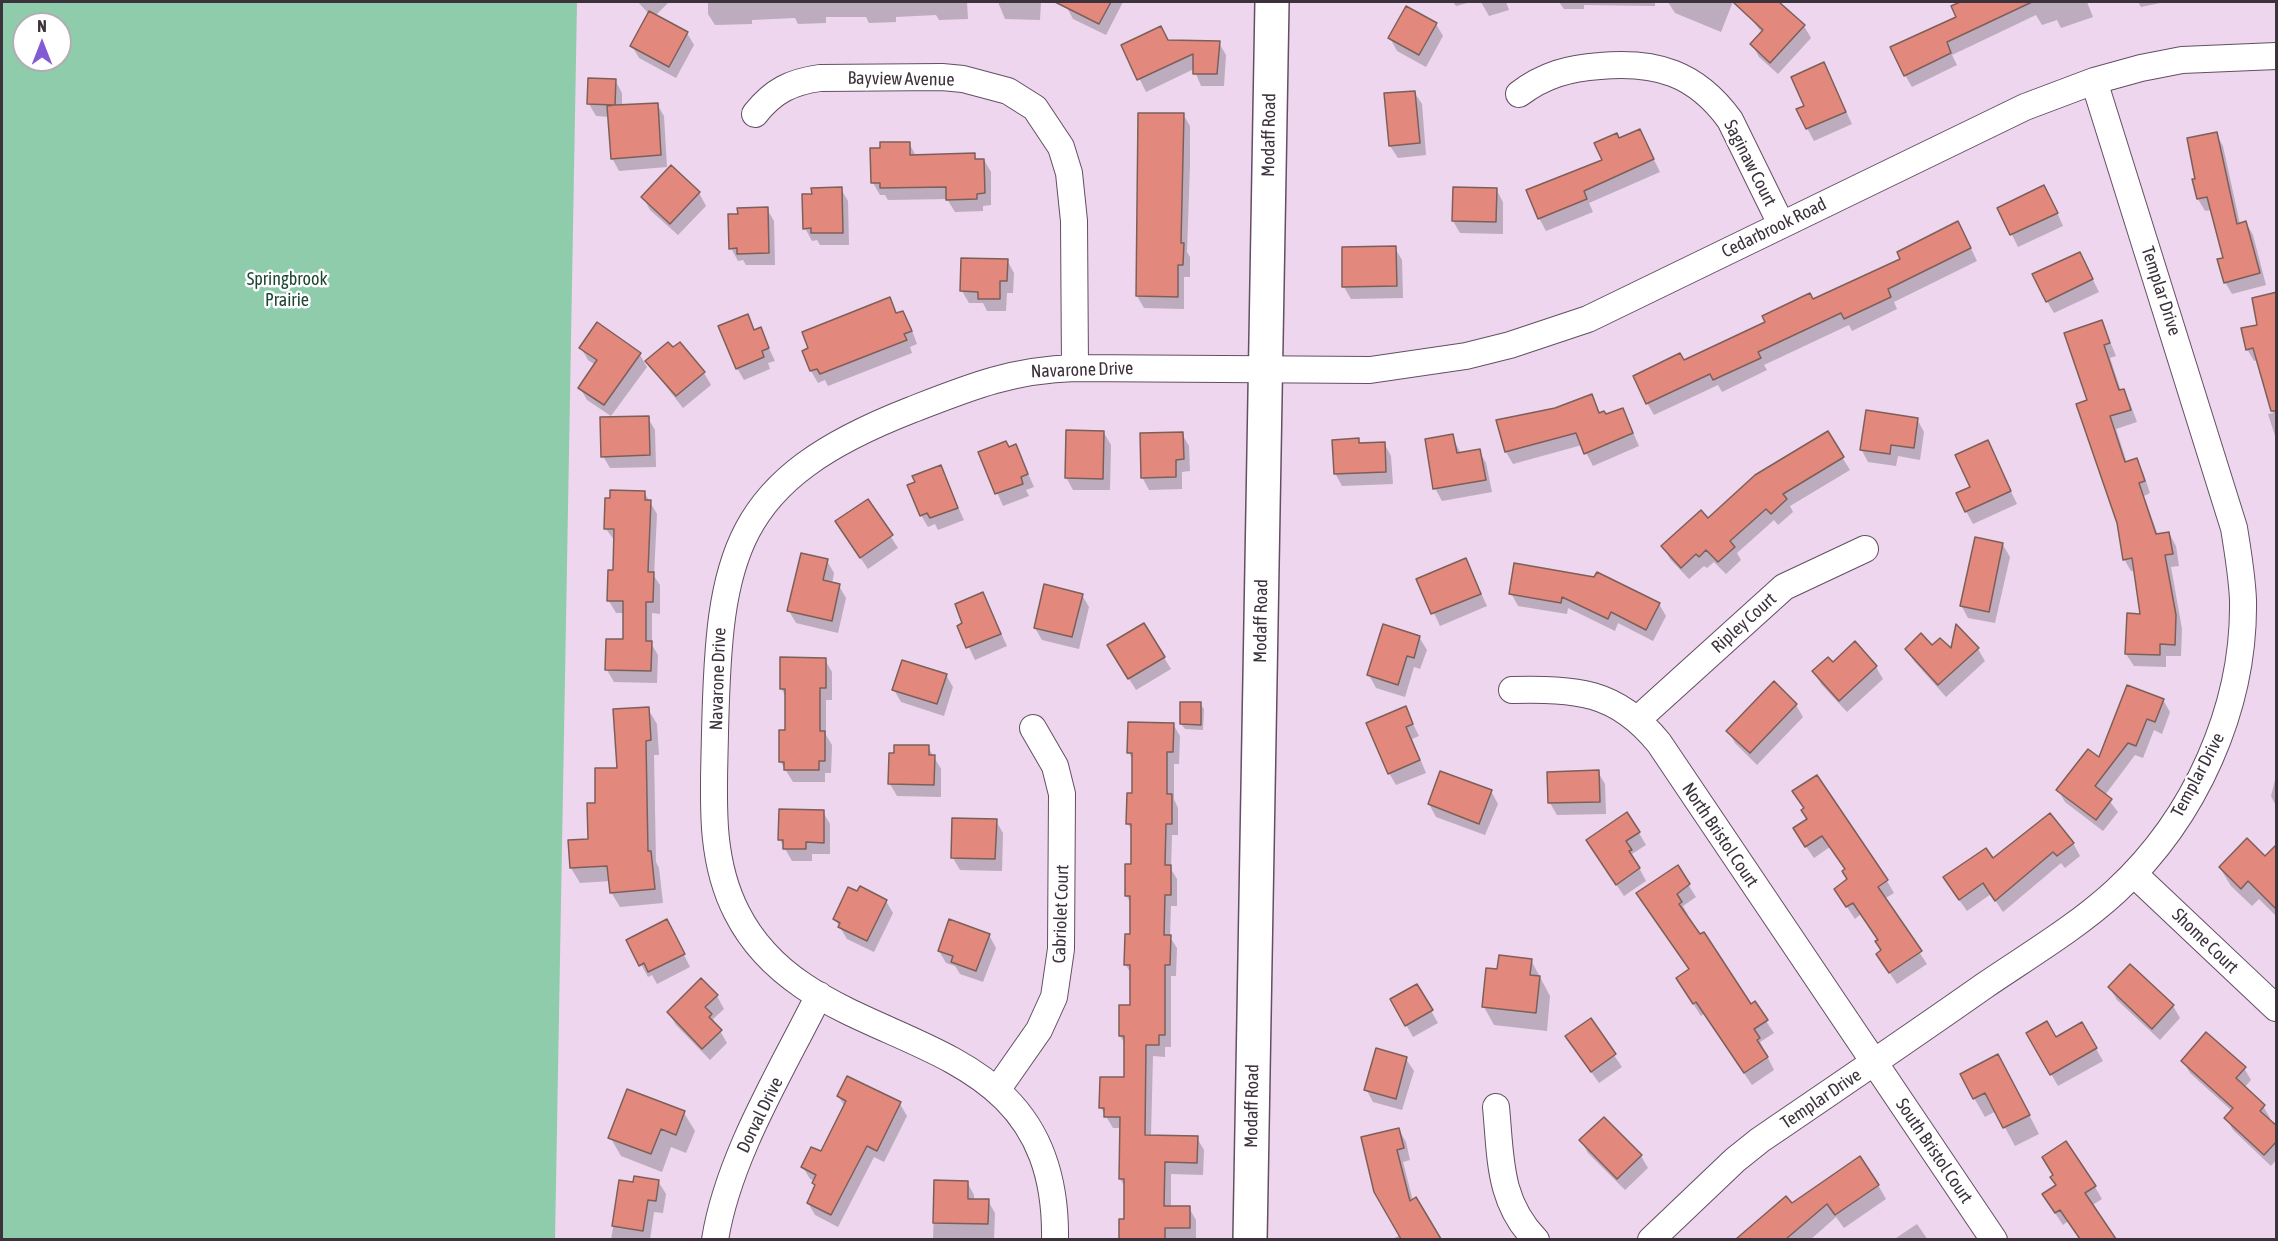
<!DOCTYPE html>
<style>
body{margin:0}
#map{position:relative;width:2278px;height:1241px;overflow:hidden;background:#edd6ee;font-family:"Asap Condensed",sans-serif}
canvas{display:block}
.frame{position:absolute;inset:0;border:3px solid #3b323c;pointer-events:none}
.north{position:absolute;left:12px;top:12px;width:60px;height:60px;box-sizing:border-box;background:#fff;border:2px solid #b1adb1;border-radius:50%;rotate:0deg;font-size:16px;font-weight:700;line-height:24px;text-align:center;color:#3b323c}
.north::after{content:'';display:block;margin:auto;width:21px;height:27px;background:#825bd5;clip-path:polygon(50% 0,100% 100%,50% 72%,0 100%)}
</style>
<div id="map">
<canvas width="2278" height="1241"></canvas>
<div class="frame"></div>
<div class="north">N</div>
</div>
<script>
const context = document.querySelector('canvas').getContext('2d');
context.lineJoin = 'round';
function fill(path, color) { context.fillStyle = color; context.fill(path, 'evenodd'); }
function stroke(path, color, width, dash) { context.strokeStyle = color; context.lineWidth = width; context.lineCap = dash ? 'butt' : 'round'; context.setLineDash(dash || []); context.stroke(path); }
function write(font, color, halo, rows, align = 'center') {
  context.font = font + ' "Asap Condensed",sans-serif'; context.lineWidth = 5; context.setLineDash([]); context.textBaseline = 'middle'; context.strokeStyle = halo; context.fillStyle = color; for (const [text, x, y, turn = 0] of rows) {
    context.save(); context.translate(x, y); context.rotate((+turn || 0) * Math.PI / 180); context.textAlign = isNaN(turn) ? turn : align; if (halo) context.strokeText(text, 0, 0); context.fillText(text, 0, 0); context.restore();
  }
}
const green = new Path2D(`
 M2 2H577L555 1239H2ZM24 24H60V60H24Z`);
const shadow = new Path2D(`
 M638 2H669L655 16 687 33 694 45 676 78 639 58 632 46 649 14Z
 M708 2H967L968 19 939 20 936 15 896 17V22L869 23 866 17H826V23L798 24 795 18 752 20V24L715 25 708 14Z
 M998 2H1041L1040 20 1005 19Z
 M1069 2H1123L1106 35 1073 19 1066 6Z
 M1453 2H1471L1456 6Z
 M1481 2H1506L1509 10 1489 16Z
 M1531 2H1655V6L1584 5V9H1564L1559 2Z
 M1668 2H1731L1732 4 1721 32 1675 13Z
 M1757 2H1777L1804 26 1811 38 1778 74 1759 57 1752 44 1762 33 1747 13Z
 M1964 2H2087L2093 17 2061 28 2057 20 2042 25 2036 15 1952 55 1957 65 1912 87 1905 75 1958 17 1953 7Z
 M2138 2H2160V3L2141 7Z
 M1436 24 1443 36 1426 67 1397 51 1390 38Z
 M1169 42 1219 43 1226 55 1224 86H1201L1194 69 1146 92 1123 45Z
 M1824 64 1852 124 1814 141 1807 128Z
 M589 80H615L622 93V106L657 104 664 116 667 167 619 171 612 158 609 117 596 116 589 104Z
 M1414 92 1422 104 1426 155 1398 158 1390 146Z
 M1183 114 1190 126V165L1187 252 1190 257V277H1184V309L1144 308 1137 296Z
 M1640 131 1660 172 1589 203 1593 212 1546 231 1539 218 1604 161 1619 140Z
 M2216 134 2223 146 2240 224 2246 223 2253 235 2266 285 2232 294 2225 282V259L2211 210 2205 211 2198 199 2194 180H2197Z
 M909 143 916 156 974 155 977 160H984L991 172V205L983 206V211L955 212 947 199 888 200 885 195H880L873 183Z
 M671 168 699 193 706 206 678 235 650 210 643 197Z
 M841 189 848 201 849 245H820L817 240 812 241 805 228 813 195Z
 M1496 189 1503 202V234L1460 233 1453 221Z
 M2051 199 2063 226 2018 247 1999 208Z
 M767 209 774 221 775 265H746L743 260 738 261 731 248Z
 M1965 236 1977 261 1894 302 1897 309 1852 331 1849 325 1764 365 1767 370 1722 392 1718 385 1654 415 1647 403 1684 362 1813 301Z
 M1395 248 1402 260 1403 298 1351 299 1344 287Z
 M1007 260 1014 273 1013 293H1007L1006 311H987L983 303H969L962 291Z
 M2086 266 2099 292 2054 313 2047 301Z
 M2276 294V439L2268 414 2273 413 2258 360 2254 361 2247 349Z
 M889 299 897 314 902 312 910 325 917 344 910 347 912 353 828 386 825 380 818 383 811 371Z
 M747 316 755 331 760 329 775 361 768 363 770 369 744 380 737 368Z
 M2102 322 2116 356 2110 358 2121 391 2123 390 2130 403 2137 422 2116 429 2127 463 2136 460 2143 472 2150 493 2144 496 2158 535 2169 533 2176 546 2179 566 2171 567 2182 629 2181 656H2166V667L2134 666 2126 654 2142 615 2135 571H2131L2124 559 2118 523 2089 401Z
 M581 348 640 355 647 367 611 416 587 400 580 388 595 365 588 360Z
 M647 362 704 373 711 385 683 408Z
 M1591 396 1601 414 1605 416 1623 409 1639 446 1593 466 1582 445 1513 464 1506 452 1498 421 1556 410Z
 M648 418 655 430 656 467 610 468 603 456Z
 M1917 419 1924 432 1920 460 1898 456 1896 466 1868 462 1861 449Z
 M1104 433 1111 445 1110 490H1073L1066 477Z
 M1827 433 1850 470 1790 506 1793 512 1778 525 1774 520 1737 553 1741 560 1726 574 1714 562 1707 568 1704 566 1689 579 1670 559 1663 546 1708 520Z
 M1182 434 1189 446 1190 471 1182 472V489L1149 490 1142 477Z
 M1452 436 1461 454 1479 451 1486 463 1492 492 1442 501 1435 488Z
 M1358 440 1361 445 1384 443 1391 456 1393 484 1342 486 1335 473Z
 M1987 442 2017 504 1973 524 1966 511Z
 M1016 446 1034 487 1026 490 1029 496 1003 506 980 453Z
 M940 467 964 520 938 530 935 524 928 527 921 515Z
 M644 492 657 514 654 576 660 585V614L652 613V645L658 655 657 683 614 682 607 670 624 641V613H616L609 601 614 571 615 541 606 529Z
 M868 501 898 548 868 569 844 534Z
 M2003 545 2010 557 1995 623 1968 618 1961 605Z
 M1466 560 1487 606 1440 626 1418 579Z
 M827 561 834 573 832 584 839 586 846 598 838 633 796 623 789 611Z
 M1516 564 1659 604 1666 616 1653 641 1618 623 1615 631 1568 608 1567 614 1518 606 1511 593Z
 M983 594 1007 646 975 660 959 626 964 624Z
 M1082 595 1089 607 1079 649 1042 640 1035 628Z
 M1144 625 1171 669 1136 690 1116 658Z
 M1419 637 1427 650 1420 669 1414 667 1405 697 1376 688 1369 675Z
 M1932 647 1952 651 1978 649 1985 661 1946 697 1914 661 1906 649Z
 M825 660 832 672V700H826V735L832 745 831 773H825V782H793L780 761 786 732V697L781 688Z
 M1832 664 1876 667 1883 679 1847 712 1821 684 1814 671Z
 M946 675 953 687 944 716 901 702 894 690Z
 M2163 700 2170 712 2162 734 2154 730 2143 758 2135 755 2105 795 2118 812 2103 831 2065 802 2058 790 2099 759Z
 M1200 704 1204 709 1203 730 1185 729 1181 724Z
 M1796 705 1803 717 1757 765 1735 743 1728 731Z
 M1405 708 1419 736 1412 739 1426 773 1396 785 1389 773Z
 M648 709 657 724 659 755H654L656 862 659 868 663 903 620 907 611 892 610 881 580 883 571 868 589 841 597 804 619 769Z
 M1173 724 1180 736 1179 764H1174V799L1178 808V835H1172L1171 869 1177 879V906H1171L1170 937 1177 948 1176 976H1171V1047H1165V1057L1153 1056 1151 1136 1197 1138 1204 1150 1203 1175 1171 1174V1208H1189L1196 1220V1240H1121V1221H1126V1188L1120 1179 1121 1128H1113L1101 1108 1126 1079V1045L1120 1036 1131 1006V974L1126 965 1131 936V904L1126 895 1133 866V833L1128 824V795H1134V762L1129 753Z
 M928 747 941 769V797L897 796 890 784Z
 M1598 772 1605 784 1606 814 1557 815 1550 803Z
 M2276 776V806L2271 796Z
 M1491 791 1498 804 1485 835 1436 817 1429 804Z
 M823 812 830 824V854H812V861H792L780 840Z
 M1808 820 1887 881 1894 893 1884 899 1927 964 1897 984 1885 966 1879 941 1861 914 1855 919 1843 901 1849 880 1846 870 1830 847 1814 858 1802 841Z
 M996 821 1003 833 1002 871 960 870 953 858Z
 M1639 833 1646 845 1632 854 1646 881 1624 896 1595 853Z
 M2073 843 2080 856 2065 868 2061 863 2003 912 1991 894 1967 911 1952 890 1992 860Z
 M2276 848V916L2259 899 2252 906 2231 886 2220 868 2265 858Z
 M1677 867 1696 897 1683 906 1688 915 1686 916 1751 1006 1754 1003 1774 1033 1760 1042 1774 1070 1752 1085 1704 1014 1701 1016 1685 991 1690 970 1645 905Z
 M886 901 893 913 874 952 847 939 835 919Z
 M673 933 690 967 657 984 652 975 648 977 628 940Z
 M989 935 996 948 983 982 960 974 955 966 946 963 939 951Z
 M1531 960 1550 996 1547 1031 1494 1025 1484 1007 1498 971Z
 M701 981 717 996 724 1009 713 1019 727 1043 710 1060 676 1025 668 1012Z
 M1417 986 1438 1023 1413 1037 1392 1000Z
 M2110 988 2173 1006 2180 1018 2160 1040 2117 1000Z
 M1590 1020 1622 1067 1599 1083 1574 1048Z
 M2082 1024 2103 1061 2058 1086 2028 1033 2055 1039Z
 M1406 1059 1414 1071 1402 1110 1373 1102 1366 1089Z
 M2183 1061 2244 1068 2251 1080 2244 1088 2263 1106 2270 1118 2268 1121 2276 1128V1160L2271 1166 2233 1130 2226 1118 2232 1111 2190 1073Z
 M2008 1074 2039 1134 2015 1146 1996 1111 1985 1117 1974 1098Z
 M838 1096 900 1104 907 1116 884 1162 874 1157 838 1227 815 1215 808 1203 816 1187 815 1181 810 1179 803 1167 821 1153 845 1107Z
 M684 1113 695 1131 686 1153 671 1147 662 1172 621 1156 610 1137Z
 M1399 1130 1406 1142 1410 1160 1403 1162 1413 1201 1416 1199 1439 1240H1391L1400 1235 1376 1191Z
 M1581 1141 1641 1156 1648 1168 1625 1190 1588 1153Z
 M621 1181 635 1184 658 1181 666 1194 663 1213 654 1212 650 1240H611Z
 M935 1182H967L974 1195V1201H988L995 1213 994 1240H933Z
 M1878 1185 1886 1199 1844 1228 1836 1217 1810 1240H1750L1792 1205Z
 M2057 1186 2095 1187 2102 1199 2091 1206 2114 1240H2080L2068 1221 2063 1225 2051 1207Z
 M1917 1224 1928 1240H1893Z`);
const building = new Path2D(`
 M1055 2H1111L1099 24Z
 M1733 2H1779L1805 25 1770 63 1750 44 1763 30Z
 M1960 2H2032L1947 42 1951 53 1904 76 1890 47 1956 17 1951 6Z
 M1406 6 1437 23 1419 55 1388 38Z
 M649 11 688 32 669 67 630 46Z
 M1161 26 1168 40 1220 41 1217 74H1193V54L1137 80 1121 45Z
 M1824 62 1846 112 1806 129 1796 109 1804 106 1791 77Z
 M588 78 616 79 615 105 658 103 661 155 611 159 607 106 614 105 587 104Z
 M1415 91 1420 143 1389 146 1384 93Z
 M1138 113H1184L1181 243H1184L1183 265H1178V297L1136 296Z
 M1640 129 1654 159 1584 191 1587 199 1538 219 1526 190 1602 160 1594 143 1617 133 1619 138Z
 M2217 132 2237 224 2246 221 2260 273 2224 283 2217 259 2223 258 2207 197 2197 199 2192 179H2195L2187 138Z
 M880 142H910V155L975 153V159H984L985 193 977 194V199L946 200V187L880 188V183H871L870 148H880Z
 M671 165 700 192 670 224 641 197Z
 M2044 185 2058 213 2010 235 1997 208Z
 M842 187 843 233H811V228L803 229 802 194H812L811 188Z
 M1453 187 1497 188 1496 222 1452 221Z
 M768 207 769 253 737 254V248L729 249 728 214H738L737 208Z
 M1958 221 1971 248 1888 289 1891 297 1844 319 1841 313 1758 352 1761 358 1713 380 1710 374 1646 404 1633 376 1680 353 1684 360 1765 322 1762 316 1810 293 1813 299 1900 259 1897 252Z
 M1396 246 1397 286 1342 287V247Z
 M2080 252 2093 279 2046 302 2032 274Z
 M961 258 1008 259 1007 281H1000V299H978V292L960 291Z
 M2277 292V411H2271L2253 348 2246 350 2241 328 2257 325 2252 298Z
 M890 297 896 313 903 311 912 331 904 334 907 340 820 374 817 369 810 371 802 351 808 348 802 332Z
 M748 314 754 330 761 327 769 348 762 351 764 357 736 369 718 326Z
 M2102 320 2110 343 2104 345 2119 390 2124 389 2131 410 2110 416 2125 462 2137 458 2145 481 2139 483 2156 534 2169 532 2173 554 2165 555 2176 615 2175 645 2160 644V655L2125 654 2127 613 2140 614 2132 558 2123 560 2117 523 2076 404 2087 400 2064 333Z
 M597 322 641 353 604 405 578 388 597 360 579 348Z
 M668 342 673 347 680 342 705 372 676 396 645 361Z
 M1592 394 1599 413 1604 411 1606 414 1623 408 1633 433 1584 454 1576 433 1505 452 1496 420 1555 408Z
 M1866 410 1918 418 1914 448 1891 445 1890 454 1860 450Z
 M649 416 650 455 601 457 600 417Z
 M1066 430 1104 431 1103 479 1065 478Z
 M1828 431 1844 457 1783 494 1787 499 1771 514 1766 509 1730 541 1735 547 1718 562 1706 550 1699 557 1696 554 1681 568 1661 546 1701 510 1708 518 1755 475Z
 M1183 432 1184 459 1176 460V477L1141 478 1140 433Z
 M1453 434 1457 453 1480 449 1486 480 1433 489 1425 439Z
 M1359 438V443L1385 442 1386 472 1334 474 1332 440Z
 M1988 440 2011 491 1965 512 1956 493 1970 487 1955 455Z
 M1006 441 1009 447 1016 444 1028 474 1021 477 1023 484 995 494 978 452Z
 M941 465 958 508 930 518 927 513 920 516 907 485 915 482 912 476Z
 M610 490 645 491V500H651L648 572H654L653 602H646V641H652L651 671 605 670 606 639H623V601H607L608 570H613L614 529H604L605 498H610Z
 M868 499 893 535 860 558 835 521Z
 M1975 537 2003 543 1989 612 1960 606Z
 M801 553 828 559 823 580 840 584 832 621 787 611Z
 M1466 558 1481 594 1431 614 1416 579Z
 M1514 563 1594 577 1597 572 1660 603 1646 630 1611 612 1608 619 1562 597 1561 603 1509 594Z
 M1044 584 1083 594 1072 637 1034 628Z
 M983 592 1001 634 966 648 957 626 962 623 955 604Z
 M1144 623 1165 657 1128 679 1107 645Z
 M1383 624 1420 636 1414 658 1407 656 1398 685 1367 675Z
 M1956 624 1979 648 1938 685 1905 649 1921 633 1932 645 1940 638 1951 648Z
 M1855 641 1877 666 1839 701 1812 671 1828 657 1833 662Z
 M780 657 826 658V688H820V731H825V761H819V770H784V762H779V730H785V689H780Z
 M902 660 947 674 937 704 892 690Z
 M1774 681 1797 704 1750 753 1726 731Z
 M2127 685 2164 699 2155 722 2147 719 2136 746 2128 743 2095 786 2112 799 2096 820 2056 790 2088 749 2099 757Z
 M1180 702H1201V725L1180 724Z
 M1406 706 1413 724 1406 727 1420 760 1388 774 1366 723Z
 M649 707 651 740 646 741 648 851H651L655 889 610 893 607 866 570 868 568 840 588 839 587 803H595V768H617L613 709Z
 M1128 722 1174 723 1173 752H1167V794H1172V824H1166L1165 865H1171V895H1165L1164 935H1171L1170 965H1165V1035H1159V1045H1146L1145 1135 1198 1136 1197 1163 1165 1162 1164 1206H1190V1228H1165V1239H1119V1219H1124V1179H1119L1120 1117H1104V1108H1099L1100 1077H1124V1036H1119V1005H1130V965H1124L1125 934H1130V896H1125V864H1131V824H1126L1127 793H1132V753H1127Z
 M894 745H929V755H935L934 785 888 784 889 753H894Z
 M1599 770 1600 802 1548 803 1547 772Z
 M1440 771 1492 790 1479 824 1428 804Z
 M1817 775 1888 880 1878 887 1922 951 1889 973 1876 954 1881 950 1875 941 1878 940 1853 903 1846 907 1834 889 1847 879 1842 871 1845 869 1822 836 1805 847 1793 828 1807 819 1801 810 1804 808 1792 791Z
 M779 809 824 810V843L806 842V849H783V840H778Z
 M1627 812 1640 832 1626 841 1632 850 1629 851 1640 868 1616 885 1586 840Z
 M2050 813 2074 843 2057 856 2053 852 1995 901 1983 883 1959 900 1943 877 1986 848 1993 858Z
 M952 818 997 819 995 859 951 858Z
 M2247 838 2265 856 2277 844V910L2248 881 2241 889 2219 867Z
 M1678 865 1690 884 1677 894 1682 902 1679 904 1700 934 1704 932 1751 1004 1755 1001 1768 1020 1754 1029 1760 1038 1757 1040 1768 1057 1744 1073 1696 1002 1693 1004 1676 978 1689 969 1636 893Z
 M860 886 887 900 867 941 838 927 840 923 833 919 848 887 857 891Z
 M667 919 685 954 648 972 644 963 639 966 626 940Z
 M949 919 990 934 976 971 951 962 953 956 938 951Z
 M1499 955 1532 959 1530 975 1540 976 1536 1013 1482 1007 1486 968 1497 969Z
 M2130 964 2174 1005 2152 1029 2108 987Z
 M701 978 718 995 705 1007 712 1014 709 1017 722 1030 702 1049 667 1012Z
 M1417 984 1433 1010 1405 1026 1390 999Z
 M1591 1018 1616 1054 1591 1072 1565 1036Z
 M2047 1021 2056 1037 2082 1022 2097 1048 2050 1075 2026 1033Z
 M2206 1032 2246 1067 2236 1078 2265 1105 2260 1111 2277 1126V1141L2264 1155 2224 1118 2233 1108 2181 1061Z
 M1376 1048 1407 1057 1396 1099 1364 1090Z
 M1998 1054 2030 1115 2003 1128 1985 1093 1973 1099 1960 1074Z
 M847 1076 901 1102 877 1151 867 1146 831 1215 807 1203 815 1185 812 1183 816 1175 801 1167 811 1147 821 1151 846 1101 837 1096Z
 M627 1089 685 1111 676 1135 661 1129 651 1154 608 1138Z
 M1604 1117 1642 1155 1617 1179 1579 1140Z
 M1399 1128 1404 1148 1397 1150 1410 1201 1416 1197 1441 1239H1401L1374 1192 1361 1137Z
 M2066 1141 2096 1186 2085 1193 2116 1239H2080L2060 1210 2055 1213 2042 1194 2056 1185 2050 1177 2053 1175 2042 1157Z
 M1860 1156 1879 1185 1835 1215 1827 1204 1786 1239H1736L1786 1196 1792 1203Z
 M634 1176 659 1180 656 1201 648 1200 643 1231 612 1226 619 1180 633 1182Z
 M934 1180 968 1181V1199H989L988 1224 933 1223Z`);
const minor = new Path2D(`
 M1519 94C1544 75 1569 68 1600 66 1656 61 1696 73 1730 120L1781 224
 M755 114C773 91 791 82 820 78L942 77 963 79 1008 91 1035 108 1061 147 1069 173 1074 221 1075 368
 M1512 690C1576 689 1616 690 1659 743L1994 1240
 M1638 719 1784 587 1865 549
 M2134 874 2276 1008
 M997 1090 1039 1030 1054 997 1061 949 1062 794 1055 766 1033 728
 M1496 1107C1501 1158 1498 1201 1536 1240
 M715 1240C728 1157 782 1070 819 995
 M1055 1240C1059 1008 815 1067 737 913 708 857 714 794 715 733 719 553 732 480 911 410 970 387 1011 370 1075 368L1370 370 1466 356 1510 345 1588 319 2025 107 2094 81 2141 68 2182 60 2276 56
 M1651 1240 1735 1160 1760 1140C1835 1089 1910 1038 1984 986 2028 956 2077 927 2116 891 2195 818 2245 708 2243 600 2242 576 2238 552 2234 528L2094 81`);
const tertiary = new Path2D(`
 M1250 1240 1272 2`);
const streetNames = [
 ["Bayview Avenue",901,79,1],
 ["Modaff Road",1269,135,-89],
 ["Saginaw Court",1750,163,63],
 ["Cedarbrook Road",1774,228,-26],
 ["Templar Drive",2161,291,72],
 ["Navarone Drive",1082,370,-2],
 ["Modaff Road",1261,621,-89],
 ["Ripley Court",1744,623,-42],
 ["Navarone Drive",718,679,-88],
 ["Templar Drive",2198,775,-62],
 ["North Bristol Court",1720,835,56],
 ["Cabriolet Court",1061,914,-88],
 ["Shome Court",2205,941,44],
 ["Templar Drive",1821,1099,-34],
 ["Modaff Road",1252,1106,-89],
 ["Dorval Drive",760,1115,-64],
 ["South Bristol Court",1934,1151,56]
];
const parkNames = [
 ["Springbrook",287,279],
 ["Prairie",287,300]
];
fill(green, '#8eccab');
fill(shadow, '#0003');
fill(building, '#e3887c');
stroke(building, '#7d5f5a', 1.5);
stroke(minor, '#634f63', 28);
stroke(tertiary, '#634f63', 36);
stroke(minor, '#fff', 26);
stroke(tertiary, '#fff', 33);
write('18px', '#3b323c', '#fff', streetNames);
write('18px', '#1c4532', '#fff', parkNames);
</script>
